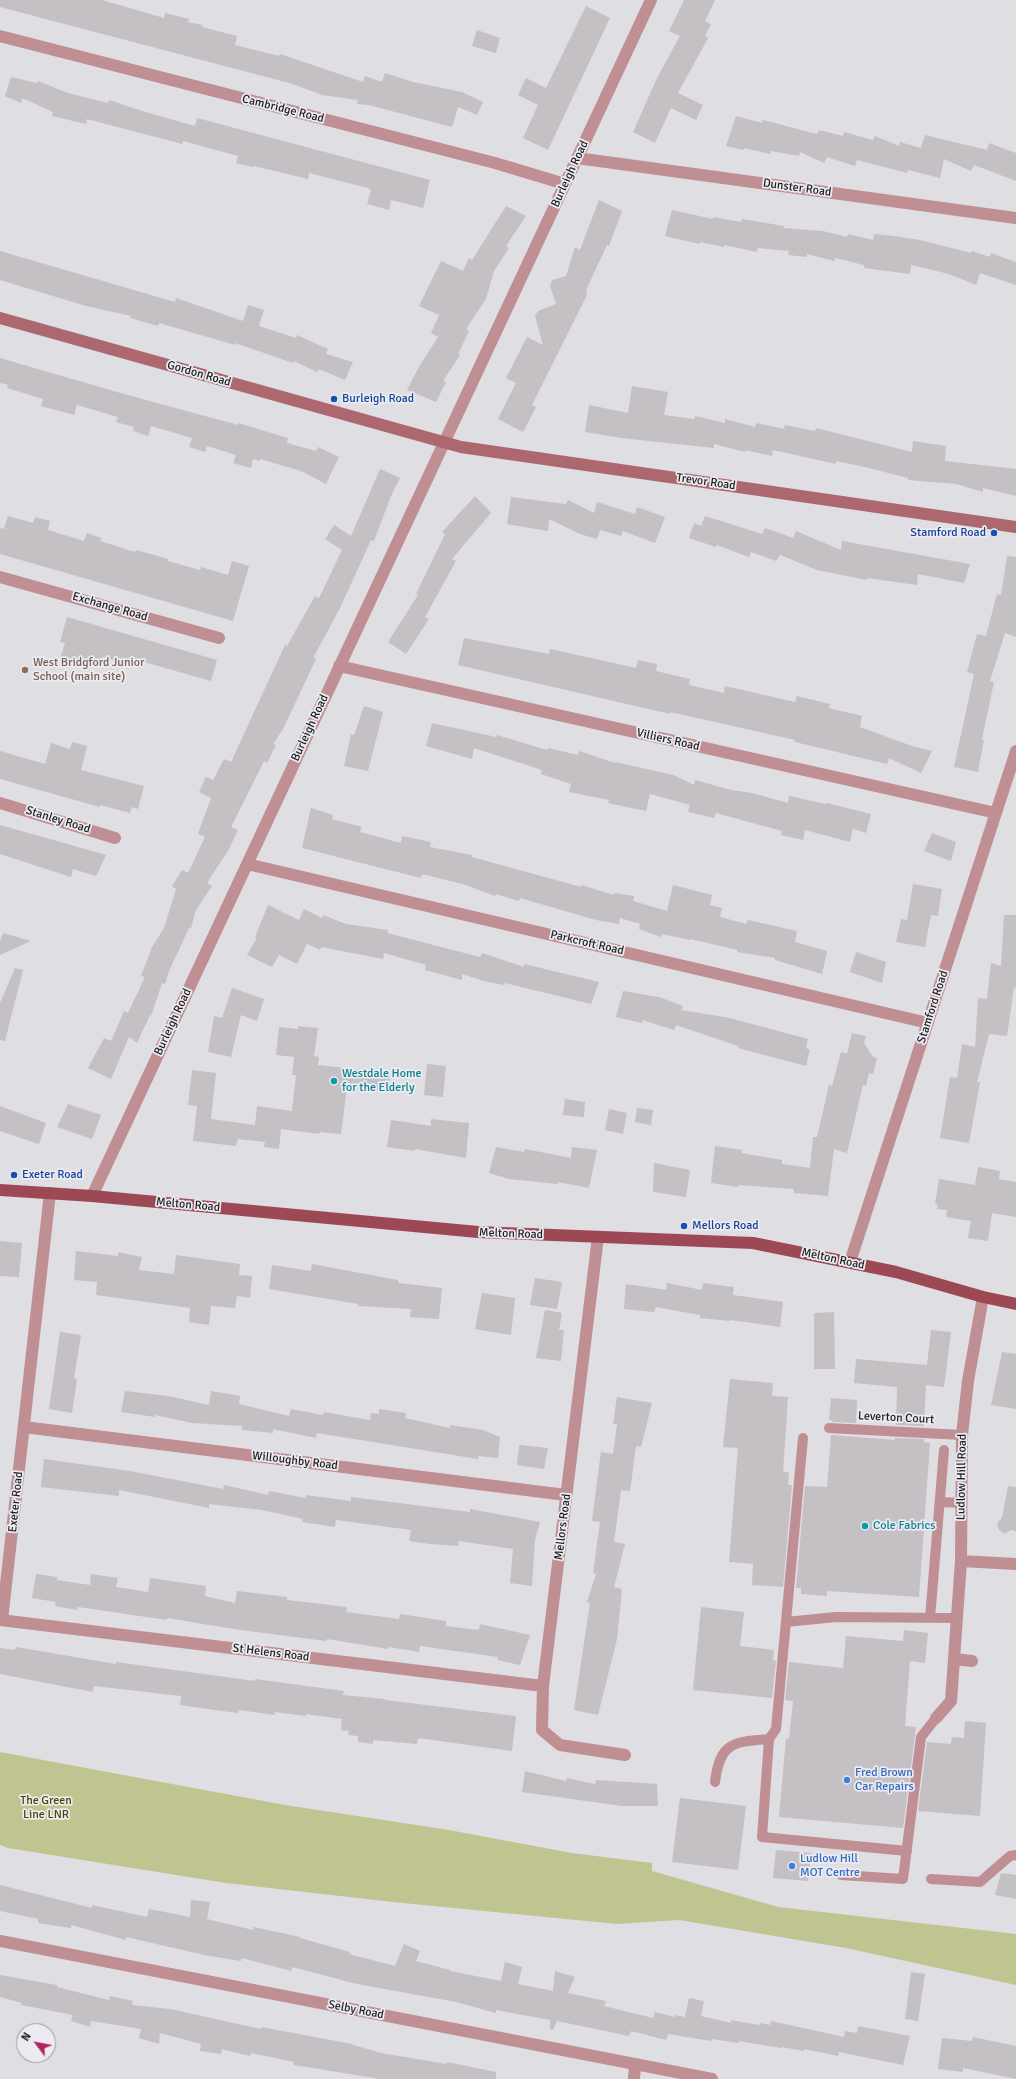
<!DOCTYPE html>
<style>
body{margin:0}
#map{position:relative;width:1016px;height:2079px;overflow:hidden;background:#dedee3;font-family:Signika,sans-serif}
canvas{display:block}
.north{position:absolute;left:16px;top:2023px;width:40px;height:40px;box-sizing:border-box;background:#ebebf1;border:1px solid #99999d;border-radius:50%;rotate:302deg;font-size:11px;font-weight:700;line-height:16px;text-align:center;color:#1d1e1f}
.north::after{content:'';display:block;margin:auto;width:14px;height:18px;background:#b02460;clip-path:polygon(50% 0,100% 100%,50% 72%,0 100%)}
</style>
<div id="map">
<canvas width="1016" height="2079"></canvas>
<div class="north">N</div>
</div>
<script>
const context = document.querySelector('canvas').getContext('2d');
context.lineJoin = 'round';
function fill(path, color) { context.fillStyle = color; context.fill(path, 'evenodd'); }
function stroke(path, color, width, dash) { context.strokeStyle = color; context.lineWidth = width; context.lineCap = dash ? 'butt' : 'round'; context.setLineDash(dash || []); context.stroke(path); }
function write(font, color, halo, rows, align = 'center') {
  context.font = font + ' Signika,sans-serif'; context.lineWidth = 3.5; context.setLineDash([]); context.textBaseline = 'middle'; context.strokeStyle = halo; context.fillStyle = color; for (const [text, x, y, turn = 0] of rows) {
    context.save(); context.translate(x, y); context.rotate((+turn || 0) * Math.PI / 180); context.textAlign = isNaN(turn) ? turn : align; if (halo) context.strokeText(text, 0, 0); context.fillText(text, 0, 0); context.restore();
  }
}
const green = new Path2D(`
 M0 1752 285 1805 449 1830 572 1853 652 1863V1871L778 1907 1016 1934V1985L846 1948 679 1920 617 1924 393 1902 226 1883 8 1848 0 1845Z`);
const building = new Path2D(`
 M0 0H102L164 18 165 13 189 19 188 22 202 25V27L237 36 235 45 279 56 280 54 363 82 365 76 382 82 385 73 413 82 462 92 483 102 477 115 458 107 452 127 369 105 357 104 358 100 322 95 293 84 0 7Z
 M684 0H715L705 21 711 24 705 36 708 38 678 93 703 105 696 120 671 108 655 143 633 132 657 78 680 36 669 31Z
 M586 6 610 18 548 150 523 138 538 105 518 95 526 78 546 88Z
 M477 30 500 38 496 53 472 46Z
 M11 77 37 83 38 81 68 93 108 103 109 100 142 111 195 126 197 118 430 180 423 208 391 200 389 210 367 204 371 190 368 188 309 173 308 179 254 166 253 167 236 163 238 156 183 141 182 144 87 119 86 124 52 116 53 112 22 98 21 103 5 96Z
 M736 116 762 123 763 120 817 134 819 130 843 136 844 132 873 140 875 136 899 146 900 142 921 148 925 135 987 150 989 143 1016 153V181L974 165 971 171 944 159 940 178 908 170 907 173 857 160 855 166 827 157 824 163 800 152 799 156 771 151 770 154 744 148 743 150 726 146Z
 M599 200 622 211 609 246 607 245 586 290 587 295 532 405 536 407 523 432 498 419 516 383 506 378 527 337 543 345 535 316 538 311 556 304 550 286 552 280 566 276 575 247 580 250Z
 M506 206 526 216 506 246 509 248 494 271 486 299 466 329 469 331 458 354 460 355 443 381 446 382 436 402 407 390 419 367 438 337 431 333 439 315 419 306 441 261 463 271 469 258 472 260Z
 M672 210 713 219V217L741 222 742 219 784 226 783 228 823 231 847 237 848 234 873 240 874 234 894 236 920 240 971 253 972 251 990 257 991 253 1016 262V285L980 273 976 285 949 274 911 265 910 274 864 268V265L835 258 834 261 807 254V257L788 255 789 251 758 248 757 252 724 245V247L700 242 699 244 665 236Z
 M0 251 175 302 176 298 243 321 248 305 264 310 259 326 296 338 297 335 328 349 326 354 353 362 345 380 319 369 317 372 294 361 293 363 235 343V345L159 323 158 326 130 318 131 316 86 306 0 280Z
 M0 358 124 394 238 425V423L288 438 287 443 316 451 318 447 339 457 326 484 301 471 260 459V461L253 459 251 468 233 463 236 455 207 446 205 452 189 447 192 438 151 426 148 436 133 431 134 427 116 422 118 417 77 405 74 415 41 406 43 399 7 388 8 385 0 383Z
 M632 386 668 392 664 415 694 419 695 416 725 423V419L755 427 756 423 784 429 785 425 815 431 816 428 912 452 913 441 946 446 945 461 1016 469V496L983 488V492L956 484 908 480V478L865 467 836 461V464L773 450 772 456 745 450V452L714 444V448L621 438 585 432 589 405 628 413Z
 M380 469 400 478 391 496 374 541 371 540 340 608 313 658 316 659 283 729 273 744 276 745 267 763 264 761 231 827 238 830 229 849 207 883 212 886 196 910 191 928H189L169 971 165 984 162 983 151 1016 150 1015 137 1043 129 1037 111 1079 88 1068 104 1038 111 1041 124 1011 128 1013 145 977 141 976 152 947 164 928 176 889 172 886 182 870 188 873 205 837 198 834 211 798 199 792 206 777 213 780 224 759 231 762 285 645 287 646 315 596 319 598 342 550 325 539 334 525 351 536Z
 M475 496 491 513 452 559 456 561 425 617 429 619 406 654 388 642 418 595 416 594 445 534 442 532Z
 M511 497 566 504 568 500 594 513 597 502 635 514 637 507 665 517 655 543 623 531 621 536 600 530 597 539 580 534 549 519 548 531 507 524Z
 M8 516 33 523 35 517 50 521 48 530 84 541 87 533 101 538 100 541 135 552 136 550 169 559 168 561 200 570 201 567 228 575 232 561 249 566 233 621 0 554V528L4 529Z
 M705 516 762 534 765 528 793 538 796 531 841 550 842 541 970 564 964 583 918 574 917 585 867 578V580L817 570 780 555 776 561 751 552 749 557 717 545 716 547 689 538 694 523 701 526Z
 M1007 556 1016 557V637L1005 633 990 681 994 682 982 739 984 740 978 772 954 767 974 674 967 672 977 634 986 636 997 594 1001 595Z
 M67 617 217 660 211 681 144 662 142 668 102 657 99 665 76 659 75 664 60 659 65 643 60 642Z
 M464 638 549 654 550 649 636 668 638 660 657 664 656 671 690 679 689 685 724 693 725 686 795 702 797 696 830 704 829 708 862 716 860 727 912 746 932 751 921 773 889 758 887 764 795 742V740L670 712V714L458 665Z
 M364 706 383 712 368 771 344 766 351 734 354 735Z
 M432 723 496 737 497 735 547 750 548 748 578 755 579 751 615 763V762L673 775 694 785 695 780 731 790 752 793 788 803 789 796 826 804 827 803 871 814 866 833 853 829 850 842 805 830 803 840 781 835 782 831 716 813 714 818 688 812 690 805 650 794 646 811 608 803 609 800 569 792 571 784 541 774 542 770 474 748 472 759 426 746Z
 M72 742 87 746 81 770 144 786 138 809 132 807 130 813 100 805V807L0 779V751L45 764 51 743 70 749Z
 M311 808 333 815 332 819 362 827 360 832 401 843 402 836 431 842 430 847 472 855V857L581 887 582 885 613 895 614 893 634 896 633 901 667 911 673 885 712 895 710 905 722 908 720 917 746 924 748 920 797 931 795 942 827 951 822 974 775 960V958L737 952 738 950 690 939V940L662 934 661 937 639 929 640 924 620 918 619 924 596 920 520 898 519 901 496 894 495 896 466 885 422 874 421 878 302 848Z
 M0 825 64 843 106 855 96 876 73 869 71 877 0 854Z
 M932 833 956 842 951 861 924 851Z
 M913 884 942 889 938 916 931 915 925 947 896 942 901 919 907 920Z
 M268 905 299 920 304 909 322 918 323 915 346 924 388 930 387 933 480 957 482 953 524 967V964L599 982 591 1004 505 983 504 985 484 981 462 974V980L425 970 426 965 384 953 383 959 321 947 320 950 307 944 297 964 279 955 272 967 247 955 257 938 255 937Z
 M1004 915H1016V988L1014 987 1007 1036 989 1034 977 1082H980L969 1143 940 1138 950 1077 957 1078 962 1044 975 1047 978 998 987 999 991 963 1001 966Z
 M3 933 31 941 0 955V941Z
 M856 952 886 962 882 983 850 972Z
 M15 968 23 970 5 1041 0 1040V1003Z
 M232 988 264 999 257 1021 241 1015 231 1057 208 1052 214 1016 222 1018Z
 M623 991 659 997 683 1006 681 1010 730 1018 808 1039 806 1048 810 1050 806 1066 738 1048V1046L676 1025 674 1030 642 1020V1023L616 1017Z
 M298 1026 318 1028 314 1056 319 1057 318 1065 390 1073 388 1092 347 1087 341 1134 320 1132 319 1134 281 1129 279 1149 264 1147 265 1142 238 1139 236 1146 193 1141 197 1106 188 1105 192 1070 216 1073 211 1119 255 1125 257 1106 292 1111 296 1075H292L294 1057 276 1055 279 1027 298 1029Z
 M852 1033 866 1036 864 1043 873 1057 877 1058 873 1074 869 1073 866 1086 863 1085 847 1153 834 1149 828 1196 794 1193V1189L738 1185V1187L711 1183 715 1146 742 1150V1153L782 1160V1164L810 1168 813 1137H817L829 1085 832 1086 841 1052 847 1054Z
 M427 1064 446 1066 443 1097 424 1095Z
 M565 1099 585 1102 584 1117 563 1115Z
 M68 1104 101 1115 92 1139 57 1127Z
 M0 1106 46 1123 39 1144 0 1131Z
 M637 1108 653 1110 651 1125 635 1122Z
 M609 1109 627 1113 623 1134 605 1130Z
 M431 1119 469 1123 466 1158 415 1149 414 1151 387 1147 391 1120 431 1126Z
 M496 1147 524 1152 525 1149 571 1158 572 1147 597 1150 589 1188 558 1182V1184L509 1179 489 1173Z
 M654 1163 690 1170 686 1197 653 1192Z
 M978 1167 1000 1171 999 1179 1016 1182V1217L992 1213 988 1241 968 1238 971 1221 946 1217 947 1210 937 1209 938 1205 935 1204 939 1179 975 1185Z
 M0 1241 22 1243 19 1277 0 1276Z
 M76 1251 118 1256V1252L142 1257 139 1270 174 1274 176 1255 240 1264 239 1275 252 1276 250 1298 237 1296 235 1308 211 1306 209 1325 189 1322 190 1308 96 1295 97 1282 74 1280Z
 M312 1264 398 1280V1283L442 1288 439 1319 410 1317 411 1309 358 1306V1304L269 1289 272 1265 311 1271Z
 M535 1278 562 1282 557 1309 530 1305Z
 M667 1283 702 1290 703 1283 734 1287 733 1295 783 1302 780 1327 731 1320V1321L700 1318V1315L656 1307 654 1312 624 1309 626 1284 666 1290Z
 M482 1293 515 1298 511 1335 475 1329Z
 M545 1310 562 1313 559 1330H564L561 1361 536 1358Z
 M834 1312 835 1369H814V1313Z
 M931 1330 951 1332 944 1387 926 1385 924 1426 896 1425 897 1387 854 1383 856 1359 927 1365Z
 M60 1332 81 1335 74 1378 77 1379 72 1413 49 1409Z
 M1002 1352 1016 1354V1409L991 1405Z
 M730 1379 773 1383 772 1396 788 1397 783 1472H789L788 1485H792L783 1587 752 1585 753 1564 729 1562 738 1448 723 1447Z
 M125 1391 169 1396 209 1405 211 1391 240 1396 239 1404 289 1416 291 1409 323 1415 324 1412 370 1420 371 1413 379 1414V1409L406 1413 405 1418 450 1428V1425L483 1430 500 1437 498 1458 478 1456V1459L317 1433 316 1438 273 1429V1433L242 1430V1426L192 1423 155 1415V1417L121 1412Z
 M617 1397 652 1403 641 1447 636 1446 630 1491 621 1490 614 1542 625 1544 614 1587 622 1589 617 1639 598 1715 574 1710 590 1603 587 1602 596 1574 593 1573 600 1522 592 1521 598 1474 601 1452 613 1454 617 1424H613Z
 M831 1398 857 1400 856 1423 832 1422V1420H829Z
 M831 1435 895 1440V1438L924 1439V1442L930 1443 919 1597 827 1591V1596L801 1594V1588H796L805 1486 827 1487Z
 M519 1445 548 1448 544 1469 517 1465Z
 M44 1459 130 1471 223 1489 224 1485 268 1495 269 1491 306 1498V1495L351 1501V1497L470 1512V1509L540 1522 535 1540 532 1586 510 1583 513 1549 459 1541 458 1546 430 1544 409 1541 411 1530 336 1520 335 1527 302 1522 303 1519 262 1510 209 1504V1508L119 1490V1496L41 1487Z
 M1008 1486 1016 1487V1531L1011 1530 1005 1534 999 1530 997 1525 999 1521 1002 1518Z
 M36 1574 57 1577V1580L90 1585 91 1574 118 1578 116 1587 148 1592 150 1578 206 1586 205 1596 235 1603 237 1591 287 1597V1600L347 1607 346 1612 399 1619 400 1614 446 1621V1626L479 1630 480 1624 530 1635 520 1665 497 1660 498 1657 420 1646 419 1652 389 1647 388 1649 327 1639 326 1641 233 1629 167 1618V1620L78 1607 77 1610 55 1606 56 1602 32 1598Z
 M701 1607 744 1612 740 1646 774 1650 773 1660 776 1661 772 1698 693 1690Z
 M904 1630 928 1633 925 1663 910 1661 905 1726 916 1727 903 1828 779 1817 786 1738 789 1739 793 1701 785 1700 789 1662 843 1668 846 1636 903 1641Z
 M16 1647 116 1664V1662L255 1681V1679L344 1691 343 1695 385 1699V1700L516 1716 512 1751 418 1738 417 1744 373 1740V1744L358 1742V1736L348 1735 349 1731 341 1730 342 1719 306 1714V1716L275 1712V1715L239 1710 238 1713 207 1709 180 1705 181 1696 94 1686 93 1692 0 1674V1648L15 1650Z
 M965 1721 986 1723 980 1816 918 1811 927 1742 951 1744 952 1737 964 1738Z
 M525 1771 566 1781 567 1778 595 1784 596 1780 657 1784 658 1806H622L522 1792Z
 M680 1798 746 1806 738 1870 672 1862Z
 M776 1850 811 1853 808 1881 773 1878Z
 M1001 1873 1016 1875V1899L995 1895Z
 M0 1885 92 1908V1905L147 1917 149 1909 190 1917 191 1900 210 1902 207 1919 253 1930 254 1927 300 1937V1938L350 1952 349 1954 395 1966 404 1944 420 1951 416 1961 450 1970V1971L501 1981 505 1962 522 1967 518 1984 553 1991 555 1971 575 1977 568 1993 606 2001 604 2006 653 2018 655 2012 675 2017V2015L685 2017 689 1998 704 2001 701 2016 731 2023V2020L759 2025 760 2023 770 2025 771 2021 844 2037 845 2031 857 2033 858 2026 910 2036 903 2065 839 2052 838 2056 805 2049 804 2051 782 2047 781 2048 739 2041V2043L712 2039 711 2041 668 2034 666 2040 631 2031 629 2036 557 2021 553 2030 550 2029V2020L496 2010V2013L456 2002 357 1984 292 1967 291 1971 242 1958 241 1961 204 1955 126 1937V1940L71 1925V1928L38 1923V1919L0 1911Z
 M911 1972 925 1974 918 2021 905 2019Z
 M0 1975 57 1985V1987L109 2000 110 1996 133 2001 132 2005 170 2009 261 2029V2027L347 2043 381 2053 447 2064V2062L496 2072V2079H380L294 2065V2062L251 2053 250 2056 222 2049 221 2054 200 2051 201 2044 160 2033 159 2044 139 2038 141 2029 91 2021 90 2027 71 2021 73 2015 21 2005 22 2003 0 1997Z
 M973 2037 1016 2046V2079L963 2068V2072L938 2069 942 2038 972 2041Z`);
const lane = new Path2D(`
 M829 1428 962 1435
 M940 1502 962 1503
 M930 1618 944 1450
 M786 1622 836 1617 957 1618
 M769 1739 762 1837 907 1851
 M715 1782C720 1742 733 1742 769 1739L776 1729 803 1438
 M841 1875 903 1879 921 1737 936 1718
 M931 1879 980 1882 1010 1856 1016 1855`);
const street = new Path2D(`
 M0 36 495 163 565 184
 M577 158 1016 218
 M0 577 219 638
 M339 666 996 813
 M0 803 115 838
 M247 864 928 1023
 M92 1196 651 0
 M598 1237 543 1686 542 1730 560 1745 625 1755
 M850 1262 1016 751
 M24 1427 566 1495
 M961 1561 1016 1564
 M0 1620 543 1686
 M2 1620 50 1193
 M954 1659 972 1661
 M936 1718 951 1701 961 1561 962 1435 968 1381 983 1297
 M0 1941 712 2079
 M634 2079 635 2064`);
const secondary = new Path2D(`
 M0 318 461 447 1016 527`);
const primary = new Path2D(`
 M0 1190 92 1196 478 1232 753 1243 896 1272 983 1297 1016 1304`);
const markers = [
 [334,399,4,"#1a4fb4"],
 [994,533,4,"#1a4fb4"],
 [25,670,4,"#8d6e63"],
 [334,1081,4,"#0f9aa8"],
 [14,1175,4,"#1a4fb4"],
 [684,1226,4,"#1a4fb4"],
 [865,1526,4,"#0f9aa8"],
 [847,1780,4,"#3f7fe0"],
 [792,1866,4,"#3f7fe0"]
];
const streetNames = [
 ["Cambridge Road",283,109,14],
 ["Burleigh Road",570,174,-65],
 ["Dunster Road",797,188,8],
 ["Gordon Road",199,374,16],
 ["Trevor Road",706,482,8],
 ["Exchange Road",110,607,16],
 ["Burleigh Road",310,728,-65],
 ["Villiers Road",668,740,13],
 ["Stanley Road",58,820,17],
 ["Parkcroft Road",587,943,13],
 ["Stamford Road",933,1007,-72],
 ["Burleigh Road",173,1022,-65],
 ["Melton Road",188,1205,5],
 ["Melton Road",511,1234,2],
 ["Melton Road",833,1259,12],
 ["Leverton Court",896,1418,3],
 ["Willoughby Road",295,1461,7],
 ["Ludlow Hill Road",962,1477,-89],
 ["Exeter Road",16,1502,-84],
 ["Mellors Road",563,1527,-83],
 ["St Helens Road",271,1653,7],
 ["Selby Road",356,2010,11]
];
const transitNames = [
 ["Burleigh Road",342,399],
 ["Stamford Road",986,533,"right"],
 ["Exeter Road",22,1175],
 ["Mellors Road",692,1226]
];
const educationNames = [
 ["West Bridgford Junior",33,663],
 ["School (main site)",33,677]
];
const cultureNames = [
 ["Westdale Home",342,1074],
 ["for the Elderly",342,1088],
 ["Cole Fabrics",873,1526]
];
const shopNames = [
 ["Fred Brown",855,1773],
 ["Car Repairs",855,1787],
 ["Ludlow Hill",800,1859],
 ["MOT Centre",800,1873]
];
const parkNames = [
 ["The Green",46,1801],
 ["Line LNR",46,1815]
];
fill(green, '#c0c491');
fill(building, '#c4c0c3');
stroke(lane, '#c08f93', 10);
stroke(street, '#c08f93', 12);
stroke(secondary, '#ad676f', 12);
stroke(primary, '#9d4955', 12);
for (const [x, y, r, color] of markers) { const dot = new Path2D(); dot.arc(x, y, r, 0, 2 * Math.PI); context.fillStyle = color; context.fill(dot); stroke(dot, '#ebebf1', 1.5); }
write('12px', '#1d1e1f', '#ebebf1', streetNames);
write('12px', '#164399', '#ebebf1', transitNames, 'left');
write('12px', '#785e54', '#ebebf1', educationNames, 'left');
write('12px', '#0d838f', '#ebebf1', cultureNames, 'left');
write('12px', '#366cbe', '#ebebf1', shopNames, 'left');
write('12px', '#444704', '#ebebf1', parkNames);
</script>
